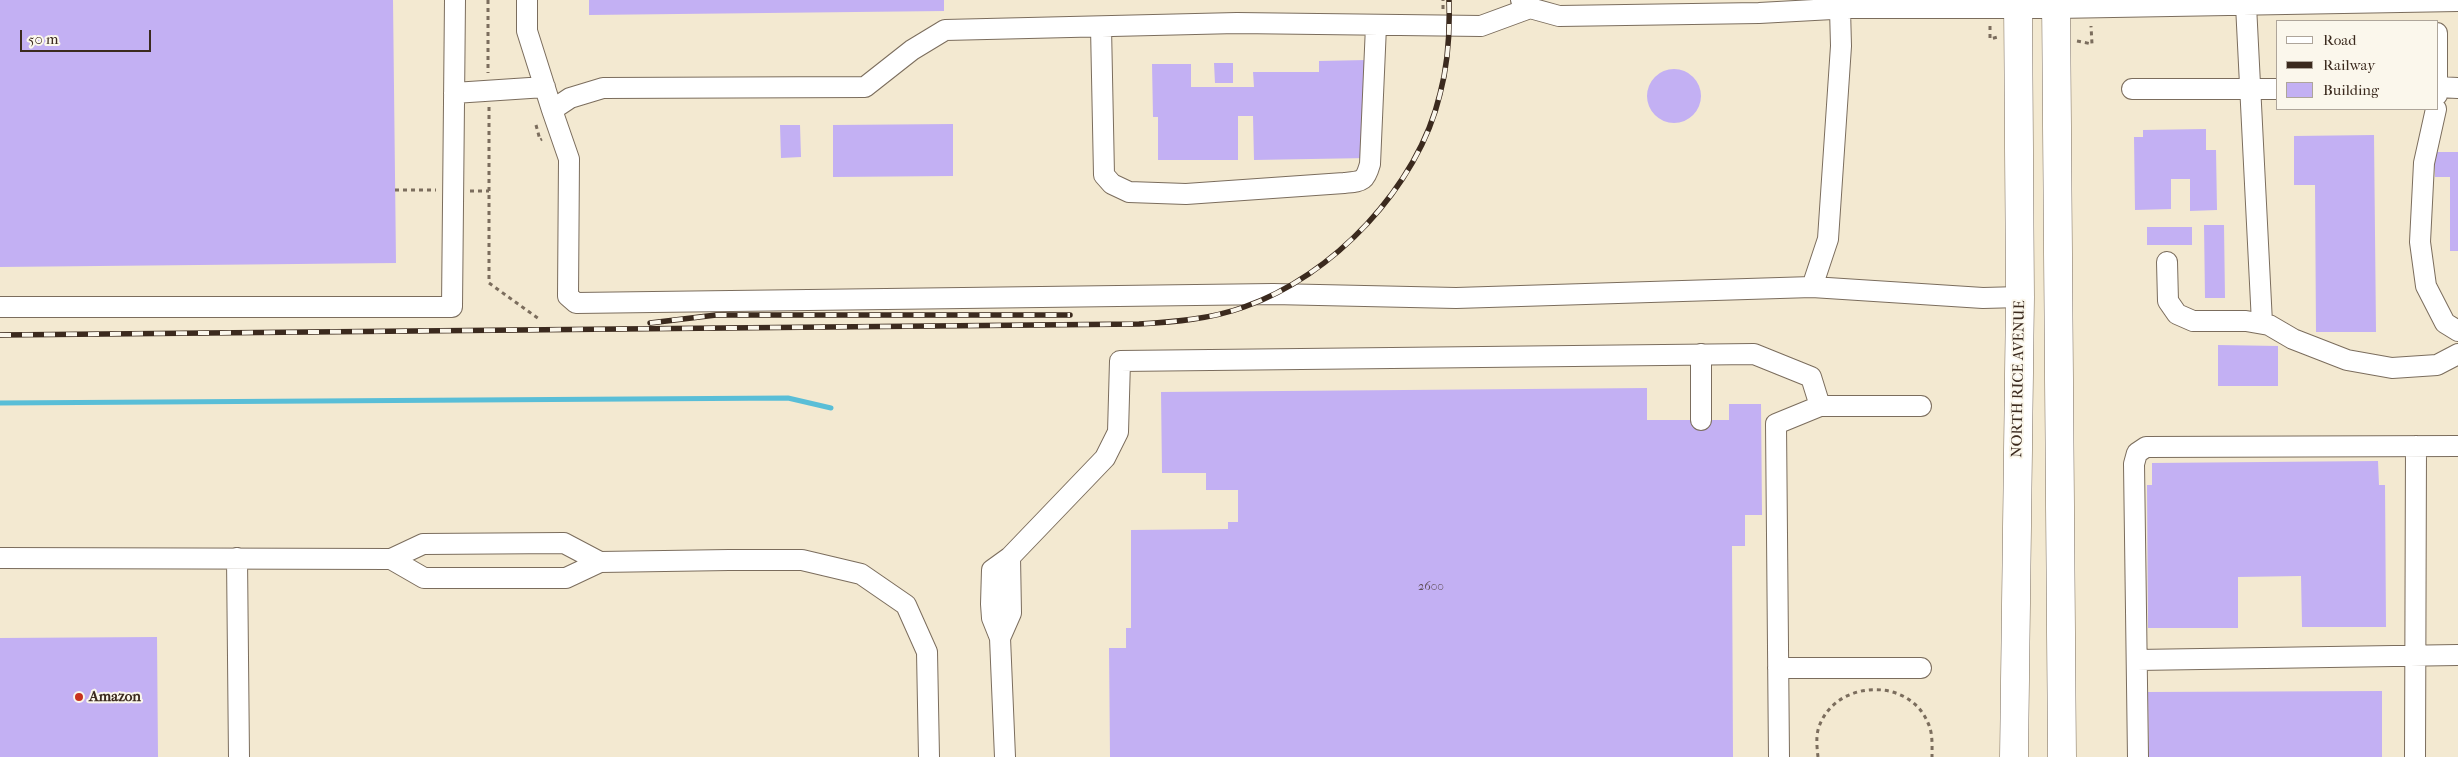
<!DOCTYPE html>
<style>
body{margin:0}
#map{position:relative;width:2458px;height:757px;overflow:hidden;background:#f3e9d1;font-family:"IM FELL French Canon",serif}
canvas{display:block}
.legend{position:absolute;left:2276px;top:20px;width:162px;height:90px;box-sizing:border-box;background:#fbf7ec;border:1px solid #aea59a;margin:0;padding:6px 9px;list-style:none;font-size:15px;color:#3b2a1e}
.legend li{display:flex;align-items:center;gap:10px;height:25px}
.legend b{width:25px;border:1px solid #aea59a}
.scale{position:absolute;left:20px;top:30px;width:131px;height:22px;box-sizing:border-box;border:2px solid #3b2a1e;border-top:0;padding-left:6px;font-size:15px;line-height:18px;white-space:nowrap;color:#3b2a1e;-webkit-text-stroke:4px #fbf7ec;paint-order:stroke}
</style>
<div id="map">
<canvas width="2458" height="757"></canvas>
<ul class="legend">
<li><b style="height:6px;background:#fff"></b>Road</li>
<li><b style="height:6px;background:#3b2a1e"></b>Railway</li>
<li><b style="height:14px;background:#c3b0f3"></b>Building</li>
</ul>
<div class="scale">50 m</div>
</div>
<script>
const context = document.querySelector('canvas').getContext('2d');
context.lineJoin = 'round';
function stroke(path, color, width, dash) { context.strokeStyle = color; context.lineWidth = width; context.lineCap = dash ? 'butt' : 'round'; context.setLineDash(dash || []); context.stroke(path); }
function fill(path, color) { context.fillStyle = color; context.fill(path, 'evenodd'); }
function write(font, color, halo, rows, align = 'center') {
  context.font = font + ' "IM FELL French Canon",serif'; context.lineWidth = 4; context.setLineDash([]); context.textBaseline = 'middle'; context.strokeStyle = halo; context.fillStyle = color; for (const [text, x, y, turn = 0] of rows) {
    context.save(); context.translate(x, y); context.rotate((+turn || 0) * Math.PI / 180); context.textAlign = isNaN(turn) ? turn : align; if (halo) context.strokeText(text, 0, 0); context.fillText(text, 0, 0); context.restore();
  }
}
const stream = new Path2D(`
 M0 403 788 398 831 408`);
const building = new Path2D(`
 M0 0H393L396 263 0 267Z
 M589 0H944V11L589 15Z
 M1367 60 1368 158 1254 160 1253 116H1238V160H1158V117H1153L1152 64H1191V87H1254L1253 72H1319V61Z
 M1214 63H1233V83H1215Z
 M1647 96a27 27 0 1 1 54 0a27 27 0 1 1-54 0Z
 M953 124V176L833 177V125Z
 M780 125H800L801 157 781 158Z
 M2206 129V150H2216L2217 210 2190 211V179H2171V209L2135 210 2134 137H2143V130Z
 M2374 135 2376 332H2316L2315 185H2294V136Z
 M2434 152H2458V251H2450V177H2435Z
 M2204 225H2224L2225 298H2205Z
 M2147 227H2192V245H2147Z
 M2218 345 2278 346V386H2218Z
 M1647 388V420H1729V404H1761L1762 515H1745V546H1732L1733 757H1110L1109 648H1126V628H1131V530L1228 529V522H1238V490H1206V473H1162L1161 392Z
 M2378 461 2379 485H2385L2386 627H2302L2301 576 2238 577V628H2148L2147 485H2152V463Z
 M157 637 158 757H0V638Z
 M2382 691V757H2149L2148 692Z`);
const path = new Path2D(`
 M488 0V73
 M1443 9V0
 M1990 26V39L1998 37
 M2077 41 2092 44 2091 26
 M489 107V283L539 319
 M536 125 540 140 542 139
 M395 190H436
 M470 191H489
 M1818 757C1817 748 1816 738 1818 730 1832 680 1908 675 1928 723 1933 733 1932 746 1932 757`);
const minor = new Path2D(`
 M527 0V31L552 110
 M1521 0 1530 8 1559 16 1759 13 1851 8H2056L2458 1
 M2246 5 2262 323
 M1530 8 1481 26 1237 23 945 30 912 50 865 87 603 88 570 98 552 110 569 159 568 296 576 303 1273 294 1456 298 1812 287 1983 298 2020 297
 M1101 27 1104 175 1112 184 1129 192 1186 194 1344 183C1362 181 1365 182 1370 164L1376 26
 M2437 33V95
 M2437 87 2458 88
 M2132 89H2277
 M454 93 545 87
 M2436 109 2424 163 2420 242 2426 286 2445 323 2458 331
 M2167 262 2168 301 2177 314 2193 321H2246L2269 325 2293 339 2347 360 2392 368 2437 365 2458 354
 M1812 287 1828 239 1841 46 1840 9 1834 0
 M0 307H452L455 0
 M1820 406H1921
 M1701 420V354
 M0 558 391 559 423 544 564 543 600 562
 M237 558 239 757
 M391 559 424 578H566L600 562 729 560H802L861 574 906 605 927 652 929 757
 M1000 638 1011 613 1010 557
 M2137 660 2458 655
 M1778 668H1921
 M1005 757 1000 638 992 618 991 604 992 570 1010 557 1105 458 1118 432 1120 361 1754 354 1811 377 1820 406 1776 424 1779 757
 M2138 757 2134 464 2137 453 2146 447 2458 446
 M2415 757 2416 446`);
const highway = new Path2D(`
 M2056 0 2062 757
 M2014 757 2020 297 2018 0`);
const rail = new Path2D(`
 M650 323 716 315H1070
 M0 335 1139 324C1174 322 1211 319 1244 307 1333 276 1418 187 1440 94 1448 64 1450 31 1449 0`);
const markers = [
 [79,697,5,"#c8321e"]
];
const numberNames = [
 ["2600",1431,587]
];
const streetNames = [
 ["NORTH RICE AVENUE",2019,379,-89]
];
const poiNames = [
 ["Amazon",89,697]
];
stroke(stream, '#59bed7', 5);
fill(building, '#c3b0f3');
stroke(minor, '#7b6d5d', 22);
stroke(highway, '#7b6d5d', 29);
stroke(path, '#7b6d5d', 3, [4, 4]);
stroke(minor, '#fff', 20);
stroke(highway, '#fff', 28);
stroke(rail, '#3b2a1e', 5.5);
stroke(rail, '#fbf7ec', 4, [11]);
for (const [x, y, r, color] of markers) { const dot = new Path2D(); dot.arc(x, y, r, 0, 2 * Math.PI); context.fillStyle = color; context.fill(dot); stroke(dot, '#fbf7ec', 2); }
write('12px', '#5d4c53', null, numberNames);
write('15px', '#3b2a1e', '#fbf7ec', streetNames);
write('bold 15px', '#3b2a1e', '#fbf7ec', poiNames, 'left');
</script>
